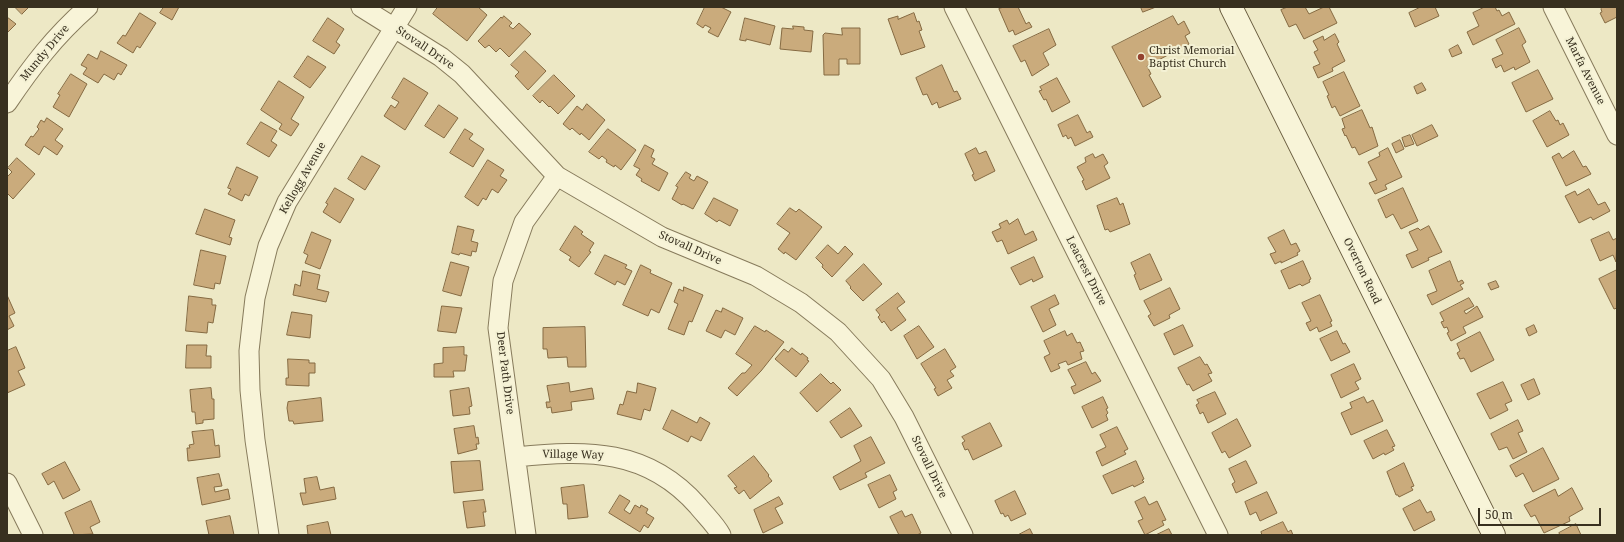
<!DOCTYPE html>
<style>
body{margin:0}
#map{position:relative;width:1624px;height:542px;overflow:hidden;background:#ede8c5;font-family:"Noto Serif",serif}
canvas{display:block}
.frame{position:absolute;inset:0;border:8px solid #38301f;pointer-events:none}
.scale{position:absolute;left:1478px;top:508px;width:123px;height:18px;box-sizing:border-box;border:2px solid #38301f;border-top:0;padding-left:5px;font-size:12px;line-height:14px;white-space:nowrap;color:#38301f;-webkit-text-stroke:3px #f4f1d4;paint-order:stroke}
</style>
<div id="map">
<canvas width="1624" height="542"></canvas>
<div class="frame"></div>
<div class="scale">50 m</div>
</div>
<script>
const context = document.querySelector('canvas').getContext('2d');
context.lineJoin = 'round';
function fill(path, color) { context.fillStyle = color; context.fill(path, 'evenodd'); }
function stroke(path, color, width, dash) { context.strokeStyle = color; context.lineWidth = width; context.lineCap = dash ? 'butt' : 'round'; context.setLineDash(dash || []); context.stroke(path); }
function write(font, color, halo, rows, align = 'center') {
  context.font = font + ' "Noto Serif",serif'; context.lineWidth = 4; context.setLineDash([]); context.textBaseline = 'middle'; context.strokeStyle = halo; context.fillStyle = color; for (const [text, x, y, turn = 0] of rows) {
    context.save(); context.translate(x, y); context.rotate((+turn || 0) * Math.PI / 180); context.textAlign = isNaN(turn) ? turn : align; if (halo) context.strokeText(text, 0, 0); context.fillText(text, 0, 0); context.restore();
  }
}
const building = new Path2D(`
 M15 7H29L22 14Z
 M164 7H179L172 20 160 13Z
 M438 7H478L487 15 467 41 433 14Z
 M705 7H721L731 12 718 37 708 32 711 28 705 25 703 28 697 24Z
 M1004 7H1018L1026 24 1029 22 1032 27 1015 35 1013 30 1009 32 999 9Z
 M1141 7H1156L1143 12Z
 M1288 7H1305L1309 14 1324 7H1329L1337 23 1304 39 1296 24 1289 27 1281 10Z
 M1421 7H1435L1439 16 1415 27 1409 13Z
 M1485 7H1495L1497 11 1499 10 1502 16 1509 12 1515 24 1473 45 1467 32 1479 26 1473 13Z
 M1603 7H1617V17L1605 23 1600 13 1602 12 1601 9Z
 M140 13 156 23 140 48 137 46 133 53 117 43 123 35 125 36Z
 M914 13 917 22 919 21 922 30 919 31 925 47 901 55 888 19 898 16V19Z
 M504 16 512 23 509 26 513 29 519 23 531 34 509 57 500 48 496 52 489 45 485 48 478 41 501 17 502 18Z
 M1173 16 1178 25 1184 21 1190 33 1185 36 1189 44 1147 66 1151 74 1149 75 1161 97 1143 107 1112 47Z
 M7 17 16 24 7 33Z
 M328 18 344 29 336 42 340 45 334 54 313 41Z
 M745 18 775 26 770 45 746 39V41L740 40Z
 M793 26 804 27V30L813 31 811 52 780 49 782 28 793 29Z
 M842 28H860V64H847V59H839V75H824L823 35 825 33 842 35Z
 M1519 28 1526 42 1522 45 1530 62 1515 70 1514 67 1504 72 1501 65 1496 68 1492 59 1503 54 1496 40Z
 M1049 29 1056 45 1043 53 1049 65 1032 76 1025 60 1021 62 1013 46Z
 M1335 34 1339 42 1337 44 1345 61 1332 68 1333 71 1318 78 1313 67 1320 64 1314 52 1318 50 1313 41 1323 36 1324 40Z
 M1458 45 1462 53 1452 57 1449 50Z
 M101 51 127 65 121 75 118 73 114 80 104 74 98 83 83 74 87 68 81 65 88 54 97 59Z
 M525 51 546 71 528 90 515 76 519 72 511 65Z
 M308 56 326 67 310 88 294 77Z
 M942 65 954 92 957 91 961 99 939 108 937 102 932 105 927 94 923 95 916 78Z
 M1538 70 1553 99 1526 112 1512 83Z
 M1344 72 1360 106 1340 116 1335 106 1332 108 1327 96 1329 95 1323 82Z
 M71 74 87 84 69 117 53 107 60 95 58 94Z
 M554 75 575 96 558 114 550 106 549 107 542 100 540 103 533 96Z
 M404 78 428 93 405 130 384 116 391 105 395 108 399 102 392 98Z
 M1057 78 1070 102 1052 112 1046 99 1044 100 1039 91 1042 90 1040 87Z
 M279 81 304 97 291 119 299 124 291 136 279 129 282 124 261 110Z
 M1422 83 1426 90 1417 94 1414 87Z
 M587 104 605 120 589 140 581 133 580 135 572 128 570 130 563 124 577 106 582 110Z
 M439 105 458 118 444 138 425 126Z
 M1362 110 1370 128 1372 127 1378 146 1359 155 1355 147 1352 148 1346 135 1345 136 1342 129 1345 128 1342 119Z
 M1550 111 1556 121 1558 120 1560 125 1563 123 1569 135 1547 147 1533 121Z
 M1078 115 1087 133 1090 131 1093 137 1075 146 1071 137 1068 139 1066 135 1063 137 1058 125Z
 M47 118 63 129 55 140 63 146 57 155 44 146 39 155 25 145 31 136 33 137 39 129 37 127 41 120 44 122Z
 M261 122 277 131 271 141 277 145 269 157 247 144Z
 M1432 125 1438 136 1417 146 1412 135Z
 M465 129 473 134 469 139 484 149 473 167 450 153Z
 M608 129 636 150 621 170 615 165 614 167 606 162 607 160 602 156 599 159 589 152Z
 M1410 135 1414 144 1405 147 1402 138Z
 M1400 140 1404 149 1396 153 1392 144Z
 M645 145 654 150 651 157 655 159 652 164 668 173 659 191 641 181 642 179 636 175 640 169 634 166Z
 M976 148 979 154 986 151 995 171 975 181 972 175 974 174 965 154Z
 M1388 148 1402 177 1385 185 1387 189 1375 194 1369 183 1377 180 1368 162 1380 156 1379 153Z
 M1574 151 1583 167 1586 166 1591 174 1566 186 1552 157 1559 153 1562 158Z
 M1093 154 1095 158 1103 154 1108 163 1104 166 1110 178 1086 190 1082 181 1084 180 1077 167 1086 162 1085 158Z
 M362 156 380 166 365 190 348 179Z
 M17 158 35 174 13 199 7 193V177L12 172 8 168Z
 M488 160 504 170 500 176 507 180 498 193 492 189 486 200 483 198 478 206 465 197Z
 M237 167 258 177 249 196 245 194 242 201 228 194 231 189 228 188Z
 M686 172 691 175 689 178 694 181 697 176 708 182 693 209 683 204 682 205 672 199 678 187 676 186Z
 M335 188 354 199 340 223 323 212 328 204 326 203Z
 M1403 188 1418 221 1401 229 1393 214 1386 218 1378 200Z
 M1589 189 1598 205 1605 202 1610 211 1593 220 1591 217 1579 223 1565 196 1575 191 1577 195Z
 M714 198 738 210 730 226 719 220 717 222 705 214Z
 M1117 198 1120 205 1123 203 1130 224 1110 232 1108 229 1105 230 1097 206Z
 M790 208 796 212 799 209 822 227 796 260 785 252 784 254 778 249 790 233 777 224Z
 M205 209 235 220 229 237 232 238 230 245 196 234Z
 M1018 219 1025 235 1033 231 1037 240 1008 254 1002 240 997 242 992 232 1001 228 999 224 1007 220 1009 224Z
 M458 226 474 230 471 241 478 243 476 252 472 251 471 256 460 253 459 255 452 253Z
 M575 226 583 232 581 234 594 243 589 251 591 252 579 267 569 260 571 257 560 250Z
 M1429 226 1442 252 1428 258 1429 260 1412 268 1406 255 1418 250 1409 232 1418 228 1420 230Z
 M1284 230 1291 245 1296 243 1300 251 1297 253 1298 255 1281 263V261L1275 264 1270 254 1276 252 1268 238Z
 M312 232 331 240 320 269 305 263 308 255 304 253Z
 M1609 232 1613 240 1617 238 1616 262 1613 255 1600 261 1591 240Z
 M828 245 838 254 845 246 853 254 832 277 822 267 823 265 816 258Z
 M201 250 226 256 220 284 215 283 214 289 194 285Z
 M1150 254 1162 280 1140 290 1134 275 1136 274 1131 263Z
 M605 255 627 265 625 268 632 271 625 285 617 281 615 285 595 274Z
 M1034 257 1043 277 1033 282 1032 279 1020 285 1011 268Z
 M1303 261 1311 279 1309 280 1310 282 1302 286 1300 284 1289 289 1281 271Z
 M1450 261 1458 282 1462 280 1464 283 1460 285 1463 289 1432 305 1427 295 1437 291 1429 271Z
 M451 262 469 267 461 296 443 291Z
 M864 264 882 284 863 301 850 288 851 287 846 281Z
 M641 265 651 270 650 273 672 283 659 313 651 309 648 316 623 305Z
 M1617 270V308L1614 309 1599 279Z
 M303 271 320 275 317 289 329 292 326 302 293 295 295 284 300 286Z
 M1496 281 1499 287 1491 290 1488 284Z
 M684 287 703 295 692 322 689 321 684 335 668 329 678 304 674 302 679 289 683 291Z
 M1170 288 1180 309 1169 315 1170 318 1154 326 1148 316 1151 314 1144 301Z
 M898 293 905 302 897 308 906 320 891 331 884 321 882 323 878 317 880 315 876 310Z
 M7 295 15 313 9 316 14 326 7 330Z
 M1055 295 1059 304 1049 309 1056 325 1043 332 1031 307Z
 M1320 295 1332 321 1330 322 1332 326 1319 332 1317 327 1310 331 1306 323 1311 321 1302 303Z
 M189 296 212 299V305H216L213 323 208 322 207 333 186 331Z
 M1469 298 1474 306 1464 311 1466 314 1477 306 1483 317 1463 327 1466 333 1451 341 1447 333 1449 332 1447 327 1444 328 1441 322 1444 321 1440 313Z
 M442 306 462 308 456 333 438 331Z
 M723 308 743 318 735 335 725 330 721 338 706 331 716 310 721 312Z
 M292 312 312 315 310 338 287 335Z
 M1183 325 1193 346 1174 355 1164 334Z
 M1534 325 1537 332 1529 336 1526 329Z
 M755 326 765 332 766 330 784 342 761 371 737 396 728 388 742 373H745L752 365 736 354Z
 M919 326 934 347 917 359 904 336Z
 M585 327 586 367H568L567 357 548 358 547 349H543V328Z
 M1065 331 1067 336 1072 333 1077 343 1080 342 1084 351 1080 352 1082 359 1068 365 1066 361 1058 364 1060 368 1051 372 1044 357 1050 354 1044 341Z
 M1337 331 1343 344 1345 343 1350 352 1331 361 1320 339Z
 M1480 332 1494 360 1471 372 1464 358 1460 359 1457 353 1460 351 1457 344Z
 M187 345H207L206 356H211V368H186Z
 M16 347 25 368 18 371 25 385 7 393V351Z
 M464 347V355H467L465 371H453L454 377H434V364L443 363V348Z
 M792 348 801 355 802 353 808 358 807 360 809 361 796 377 775 359 784 349 788 352Z
 M945 349 956 367 950 371 954 376 947 380 952 388 938 396 934 389 936 388 921 364Z
 M1200 357 1205 365 1207 364 1212 373 1208 374 1212 381 1193 391 1189 384 1187 385 1178 368Z
 M288 359 309 360V363H315V373H309V386L286 385V378H288Z
 M1086 362 1092 374 1095 372 1101 381 1074 394 1071 387 1076 385 1068 370Z
 M1354 364 1361 379 1355 382 1359 389 1341 398 1331 375Z
 M821 374 831 384 833 382 841 390 817 412 800 393Z
 M1534 379 1540 394 1528 400 1521 385Z
 M1503 382 1512 401 1505 404 1508 410 1490 419 1477 394Z
 M569 383 570 392 592 388 594 399 571 402 572 410 552 413 551 407 547 408 546 402H550L547 386Z
 M638 383 656 388 650 411 644 409 641 420 617 414 620 404 623 405 627 391 636 393Z
 M211 388 212 399H214V419L203 420V423L196 424 195 412H192L190 390Z
 M469 388 472 406 469 407 470 414 453 416 450 391Z
 M1215 392 1226 414 1208 423 1203 412 1200 414 1196 405 1199 403 1197 400Z
 M1103 397 1108 408 1106 409 1108 413 1106 415 1108 420 1092 428 1082 407Z
 M1364 397 1367 403 1373 400 1383 421 1351 435 1341 413 1352 408 1350 403Z
 M321 398 323 421 294 424 293 421H289L287 408 288 402Z
 M850 408 862 426 841 438 830 422Z
 M672 410 697 423 700 417 710 423 701 441 691 436 688 442 663 429Z
 M1237 419 1251 446 1229 458 1225 451 1222 453 1212 433Z
 M1518 420 1523 431 1518 433 1527 452 1513 459 1507 447 1499 450 1491 434Z
 M990 423 1002 446 973 460 968 449 965 450 962 443 965 441 962 437Z
 M474 426 476 438 478 437 479 444H476L477 449 458 454 454 429Z
 M1117 427 1128 449 1124 451 1126 454 1102 466 1096 452 1106 447 1100 435Z
 M213 430 215 446 219 445 220 457 188 461 187 448H190L189 445 194 444 192 432Z
 M1387 430 1395 446 1392 447 1394 450 1385 455 1384 453 1373 459 1364 441Z
 M871 437 885 463 865 473 867 477 840 490 833 477 861 461 854 446Z
 M1543 448 1559 479 1533 492 1523 473 1516 477 1510 466Z
 M754 456 769 475 768 476 772 481 750 499 744 490 739 494 734 488 737 487 728 476Z
 M480 461 483 490 454 493 451 462Z
 M1136 461 1144 479 1142 480 1144 482 1134 487 1133 485 1112 494 1103 476Z
 M1246 461 1257 483 1236 493 1232 484 1235 482 1229 469Z
 M65 462 80 490 63 499 54 481 48 485 42 474Z
 M1404 463 1414 486 1411 487 1413 490 1399 497 1398 495H1396L1387 472Z
 M219 474 222 486 214 487 215 492 228 489 230 499 202 505 197 478Z
 M890 475 897 490 893 492 896 499 879 508 868 485Z
 M317 477 320 490 334 487 336 499 303 505 300 493H306L304 479Z
 M584 485 588 517 568 519 567 504H563L561 488Z
 M1572 488 1583 509 1569 517 1570 521 1544 533 1535 515 1531 517 1524 505 1555 489 1558 496Z
 M1015 491 1026 514 1011 521 1008 515 1005 517 1003 513 1001 514 995 501Z
 M1267 492 1277 513 1260 521 1256 512 1250 515 1245 502Z
 M620 495 630 501 624 510 630 514 635 505 640 508 641 505 648 509 646 513 654 518 648 528 644 525 640 532 609 513Z
 M779 497 783 504 775 508 783 523 763 533 754 510Z
 M1145 497 1149 505 1157 501 1166 520 1162 521 1164 525 1145 535 1138 521 1143 519 1135 502Z
 M484 500 486 512H483L485 526 467 528 463 502Z
 M1420 500 1427 513 1431 511 1435 520 1414 531 1403 509Z
 M91 501 100 522 90 527 93 534 72 535 74 534 65 513Z
 M902 511 905 517 912 514 921 533 917 535H899L890 517Z
 M230 516 234 535H209L206 521Z
 M328 522 331 535H308L307 526Z
 M1283 522 1288 532 1291 530 1293 535H1262L1261 532Z
 M1576 524 1581 535H1560L1559 533Z
 M1030 529 1033 535H1018Z
 M1169 529 1172 535H1156Z`);
const street = new Path2D(`
 M361 7 441 57 462 74 557 176 662 237 756 276 801 303 838 332 881 379 904 417 963 535
 M954 7 1218 535
 M1553 7 1617 135
 M7 103C32 66 54 37 88 7
 M516 457C587 450 647 448 698 506 706 516 715 524 721 535
 M7 483 33 535
 M269 535 255 440 250 390 249 351 255 298 268 246 287 202 407 7
 M526 535 498 328 503 281 524 222 557 176`);
const secondary = new Path2D(`
 M1231 7 1494 535`);
const markers = [
 [1141,57,4,"#94412e"]
];
const streetNames = [
 ["Stovall Drive",425,48,34],
 ["Mundy Drive",45,53,-50],
 ["Marfa Avenue",1585,71,63],
 ["Kellogg Avenue",303,178,-60],
 ["Stovall Drive",690,248,24],
 ["Leacrest Drive",1086,271,63],
 ["Overton Road",1362,271,64],
 ["Deer Path Drive",505,373,83],
 ["Village Way",573,455,1],
 ["Stovall Drive",929,467,64]
];
const poiNames = [
 ["Christ Memorial",1149,51],
 ["Baptist Church",1149,64]
];
fill(building, '#caab7c');
stroke(building, '#856a42', 1);
stroke(street, '#877b5c', 21);
stroke(secondary, '#695c3f', 24);
stroke(street, '#f8f4d8', 19);
stroke(secondary, '#f8f4d8', 22);
for (const [x, y, r, color] of markers) { const dot = new Path2D(); dot.arc(x, y, r, 0, 2 * Math.PI); context.fillStyle = color; context.fill(dot); stroke(dot, '#f4f1d4', 1.5); }
write('11px', '#38301f', '#f4f1d4', streetNames);
write('11px', '#38301f', '#f4f1d4', poiNames, 'left');
</script>
